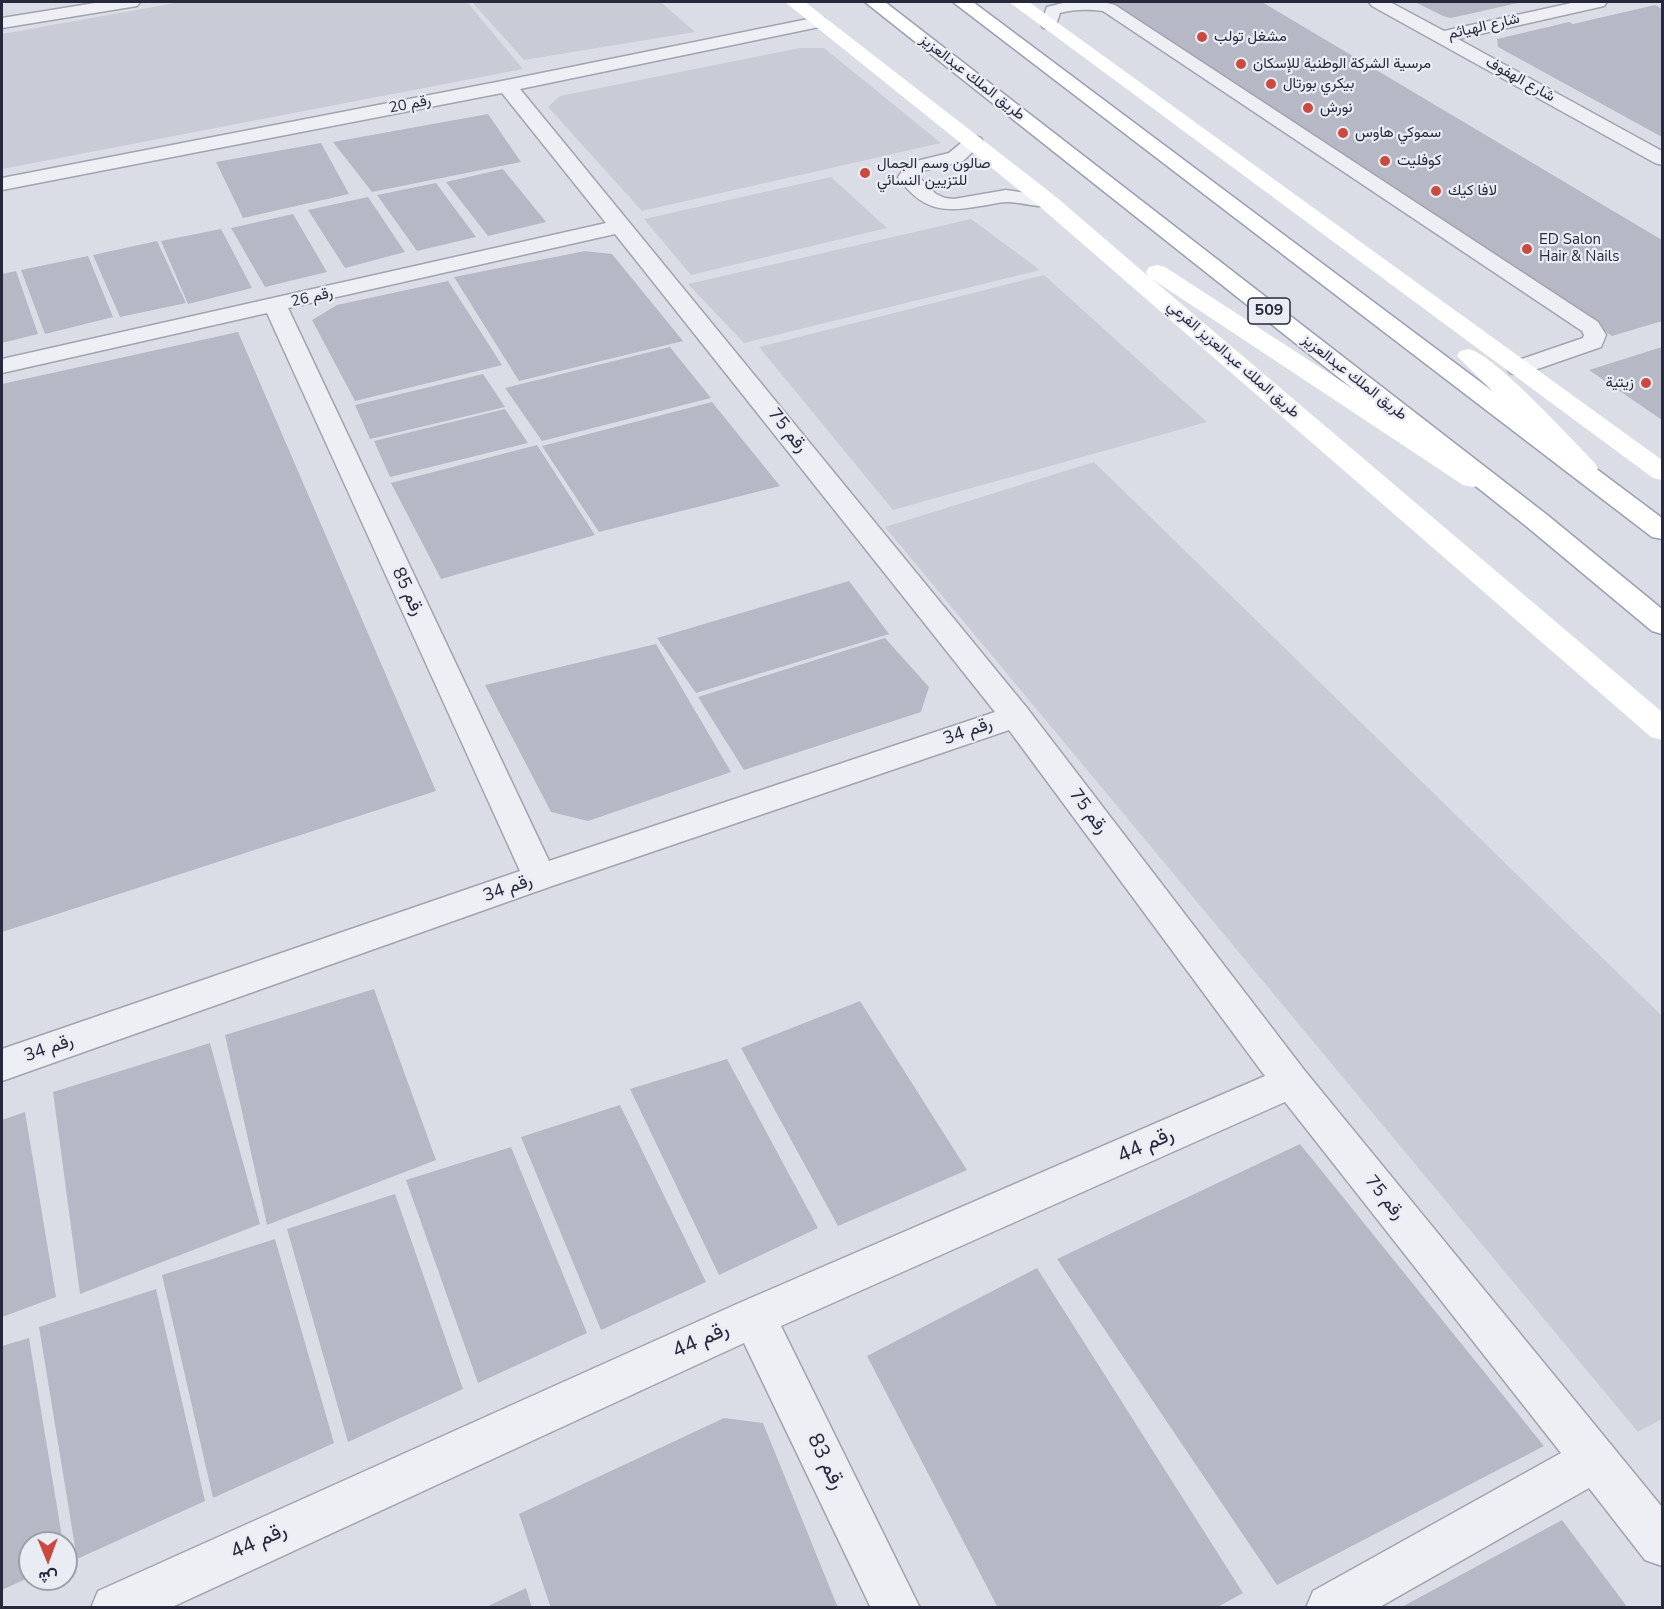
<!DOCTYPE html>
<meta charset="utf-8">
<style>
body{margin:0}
#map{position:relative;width:1664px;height:1609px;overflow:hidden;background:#dbdde6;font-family:"Nunito Sans",Vazirmatn,sans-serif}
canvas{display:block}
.frame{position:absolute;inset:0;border:3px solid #26293b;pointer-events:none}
.north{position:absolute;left:18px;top:1531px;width:60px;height:60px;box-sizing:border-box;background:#eaecf4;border:2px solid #9c9eaa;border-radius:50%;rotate:179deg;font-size:16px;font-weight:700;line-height:24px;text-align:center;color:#26293b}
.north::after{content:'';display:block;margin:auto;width:21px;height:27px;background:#cb4a40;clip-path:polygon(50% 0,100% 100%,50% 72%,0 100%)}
</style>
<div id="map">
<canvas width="1664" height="1609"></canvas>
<div class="frame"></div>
<div class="north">ش</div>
</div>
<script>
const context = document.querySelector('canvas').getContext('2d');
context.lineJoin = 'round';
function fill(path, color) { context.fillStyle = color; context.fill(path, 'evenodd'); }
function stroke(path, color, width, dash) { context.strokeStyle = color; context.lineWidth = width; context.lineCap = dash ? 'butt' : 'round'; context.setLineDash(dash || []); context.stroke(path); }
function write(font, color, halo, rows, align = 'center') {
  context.font = font + ' "Nunito Sans",Vazirmatn,sans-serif'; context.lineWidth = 4.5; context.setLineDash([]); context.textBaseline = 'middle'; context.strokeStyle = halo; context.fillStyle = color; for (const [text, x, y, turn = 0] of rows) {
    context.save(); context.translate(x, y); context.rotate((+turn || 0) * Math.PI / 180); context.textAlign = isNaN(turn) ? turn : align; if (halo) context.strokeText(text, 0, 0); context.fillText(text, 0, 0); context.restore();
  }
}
const built = new Path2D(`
 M181 2H467L523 69 2 169V34Z
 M472 2H661L695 32 524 60Z
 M800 48H824L941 143 642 211 548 107 560 96Z
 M831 177 887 228 691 275 644 219Z
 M971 219 1040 270 744 343 688 284Z
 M1044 275 1207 422 893 510 759 347Z
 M1094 462 1662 1016V1419L1638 1432 885 527Z`);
const building = new Path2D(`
 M1104 2H1262L1662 240V321L1612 336Z
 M1415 2H1518V3L1451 18 1443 16Z
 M1655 5 1662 9V137L1498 47 1497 39 1569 22 1573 24Z
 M488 114 521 162 372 192 333 142Z
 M321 143 349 194 243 218 216 162Z
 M503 169 546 222 488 236 446 182Z
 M436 183 476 237 417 251 377 195Z
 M368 197 405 252 345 268 308 210Z
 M293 214 327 272 265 287 231 228Z
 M221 229 252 288 188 304 161 241Z
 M157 241 186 303 120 317 93 255Z
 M585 251 612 254 683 341 519 381 454 277Z
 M88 256 113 317 45 334 21 270Z
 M16 271 38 334 2 343V274Z
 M448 281 502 365 355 401 312 320 337 305Z
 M238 332 436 791 2 932V384Z
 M670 347 711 398 542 441 505 388Z
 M1662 347V420L1589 370Z
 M483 374 505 407 370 439 355 405Z
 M712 402 780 486 599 532 542 446Z
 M505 409 528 443 390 477 374 441Z
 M537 445 595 535 441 579 391 483Z
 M849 581 889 634 696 693 657 638Z
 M885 638 929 687 921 712 744 770 698 697Z
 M656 644 731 772 588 821 551 812 485 685Z
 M374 989 436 1160 267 1225 225 1035Z
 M860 1001 967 1170 838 1226 741 1048Z
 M210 1043 260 1224 80 1294 53 1092Z
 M727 1059 818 1228 719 1275 630 1089Z
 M620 1105 706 1282 601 1330 521 1137Z
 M25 1112 56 1297 2 1317V1120Z
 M1300 1144 1544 1446 1277 1585 1057 1259Z
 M511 1147 587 1333 478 1383 406 1180Z
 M395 1194 463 1389 348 1442 287 1229Z
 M275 1239 334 1443 213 1498 162 1275Z
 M1037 1268 1243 1593 1216 1608H998L867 1356Z
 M156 1289 205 1501 77 1559 39 1327Z
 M29 1338 63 1543H30V1577L2 1590V1346Z
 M724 1418 763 1423 838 1608H551L519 1514Z
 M1562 1520 1628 1608H1400Z
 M526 1588 532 1608H484Z`);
const service = new Path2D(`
 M1067 2H1103L1115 5 1598 322 1606 335 1601 347 1526 373 1518 375 1510 373 1507 368 1510 363 1583 338 1584 335 1582 331 1103 11C1088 9 1075 9 1060 13L1055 28H1043L1041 24 1047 7Z
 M974 136 981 138 983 142 963 161 922 171 918 176 936 194 945 198 954 199 1006 190 1054 197 1057 201 1054 205C1039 209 1023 202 1007 202 998 202 989 205 980 206 943 213 921 210 898 177L908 163 949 153 967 138Z`);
const minor = new Path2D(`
 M1369 2H1390L1444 31 1576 2H1607L1604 6 1458 39 1662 151V165L1655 163 1372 6Z
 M818 17 824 18 827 22 824 26 520 89 1027 708 1305 1071 1662 1507V1566L1645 1560 1589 1488 1378 1608H1306L1313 1591 1561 1453 1285 1102 781 1326 920 1608H871L744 1343 170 1608H91L98 1591 739 1303 1265 1076 1009 730 552 886 2 1081V1049L520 871 267 313 2 373V359L606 223 502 93 2 190V178L507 80ZM615 234 995 712 549 861 288 308Z`);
const tertiary = new Path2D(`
 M101 2H140L137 6 131 7 2 28V18Z`);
const secondary = new Path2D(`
 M785 2H805L1055 196 1148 276 1146 272 1149 267 1157 265 1165 267 1483 473 1486 479 1483 485 1473 487 1463 485 1152 279 1662 712V740L1651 737 1039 206Z
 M1009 2H1029L1662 460V480L1653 478Z
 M1469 349C1495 355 1571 439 1594 462L1598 468 1594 474 1585 476 1576 474 1457 356 1460 351Z`);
const primary = new Path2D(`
 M865 2H885L1546 514 1662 609V634L1652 631 1526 526Z
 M953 2H973L1662 518V539L1652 537Z`);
const markers = [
 [1202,37,6,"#cb4a40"],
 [1241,64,6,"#cb4a40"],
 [1271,84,6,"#cb4a40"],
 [1308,108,6,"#cb4a40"],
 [1343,133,6,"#cb4a40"],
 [1385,161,6,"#cb4a40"],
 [865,173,6,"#cb4a40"],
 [1436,191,6,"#cb4a40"],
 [1527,249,6,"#cb4a40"],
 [1646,383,6,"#cb4a40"]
];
const farStreetnames = [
 ["شارع الهياثم",1484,27,-13],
 ["طريق الملك عبدالعزيز",972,78,38],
 ["شارع الهفوف",1520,80,29],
 ["رقم 20",410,105,-11],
 ["رقم 26",312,298,-13],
 ["طريق الملك عبدالعزيز الفرعي",1233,360,41],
 ["طريق الملك عبدالعزيز",1354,378,38]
];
const farPoinames = [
 ["مشغل تولب",1214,37],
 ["مرسية الشركة الوطنية للإسكان",1253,64],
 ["بيكري بورتال",1283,84],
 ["نورش",1320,108],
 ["سموكي هاوس",1355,133],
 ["كوفليت",1397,161],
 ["صالون وسم الجمال",877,164],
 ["للتزيين النسائي",877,181],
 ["لافا كيك",1448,191],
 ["ED Salon",1539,240],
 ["Hair & Nails",1539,257],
 ["زيتية",1634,383,"right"]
];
const shields = [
 [1269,311,42]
];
const shieldNames = [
 ["509",1269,311]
];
const streetNames = [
 ["رقم 75",787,431,51],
 ["رقم 85",407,592,65],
 ["رقم 34",968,732,-19],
 ["رقم 75",1088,812,53],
 ["رقم 34",508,889,-19],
 ["رقم 34",49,1049,-19],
 ["رقم 75",1384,1198,51]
];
const nearStreetnames = [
 ["رقم 44",1146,1146,-24],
 ["رقم 44",701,1341,-24],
 ["رقم 83",825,1462,64],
 ["رقم 44",259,1542,-24]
];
fill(built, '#c9ccd7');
fill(building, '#b6b8c5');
stroke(service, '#a1a3af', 3);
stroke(minor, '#a1a3af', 3);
stroke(tertiary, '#a1a3af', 3);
stroke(primary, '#9b9fb1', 3);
fill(service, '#eeeff4');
fill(minor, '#eeeff4');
fill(tertiary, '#eeeff4');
fill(secondary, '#fff');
fill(primary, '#fff');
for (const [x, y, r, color] of markers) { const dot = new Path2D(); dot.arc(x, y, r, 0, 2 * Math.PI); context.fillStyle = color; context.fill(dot); stroke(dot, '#eaecf4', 2); }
write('15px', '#26293b', '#eaecf4', farStreetnames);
write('15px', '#26293b', '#eaecf4', farPoinames, 'left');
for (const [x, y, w] of shields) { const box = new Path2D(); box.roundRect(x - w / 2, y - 13, w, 26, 4.5); context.fillStyle = '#eaecf4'; context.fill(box); stroke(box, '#26293b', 1.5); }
write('bold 16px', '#26293b', null, shieldNames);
write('18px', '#26293b', '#eaecf4', streetNames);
write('21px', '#26293b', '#eaecf4', nearStreetnames);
</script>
